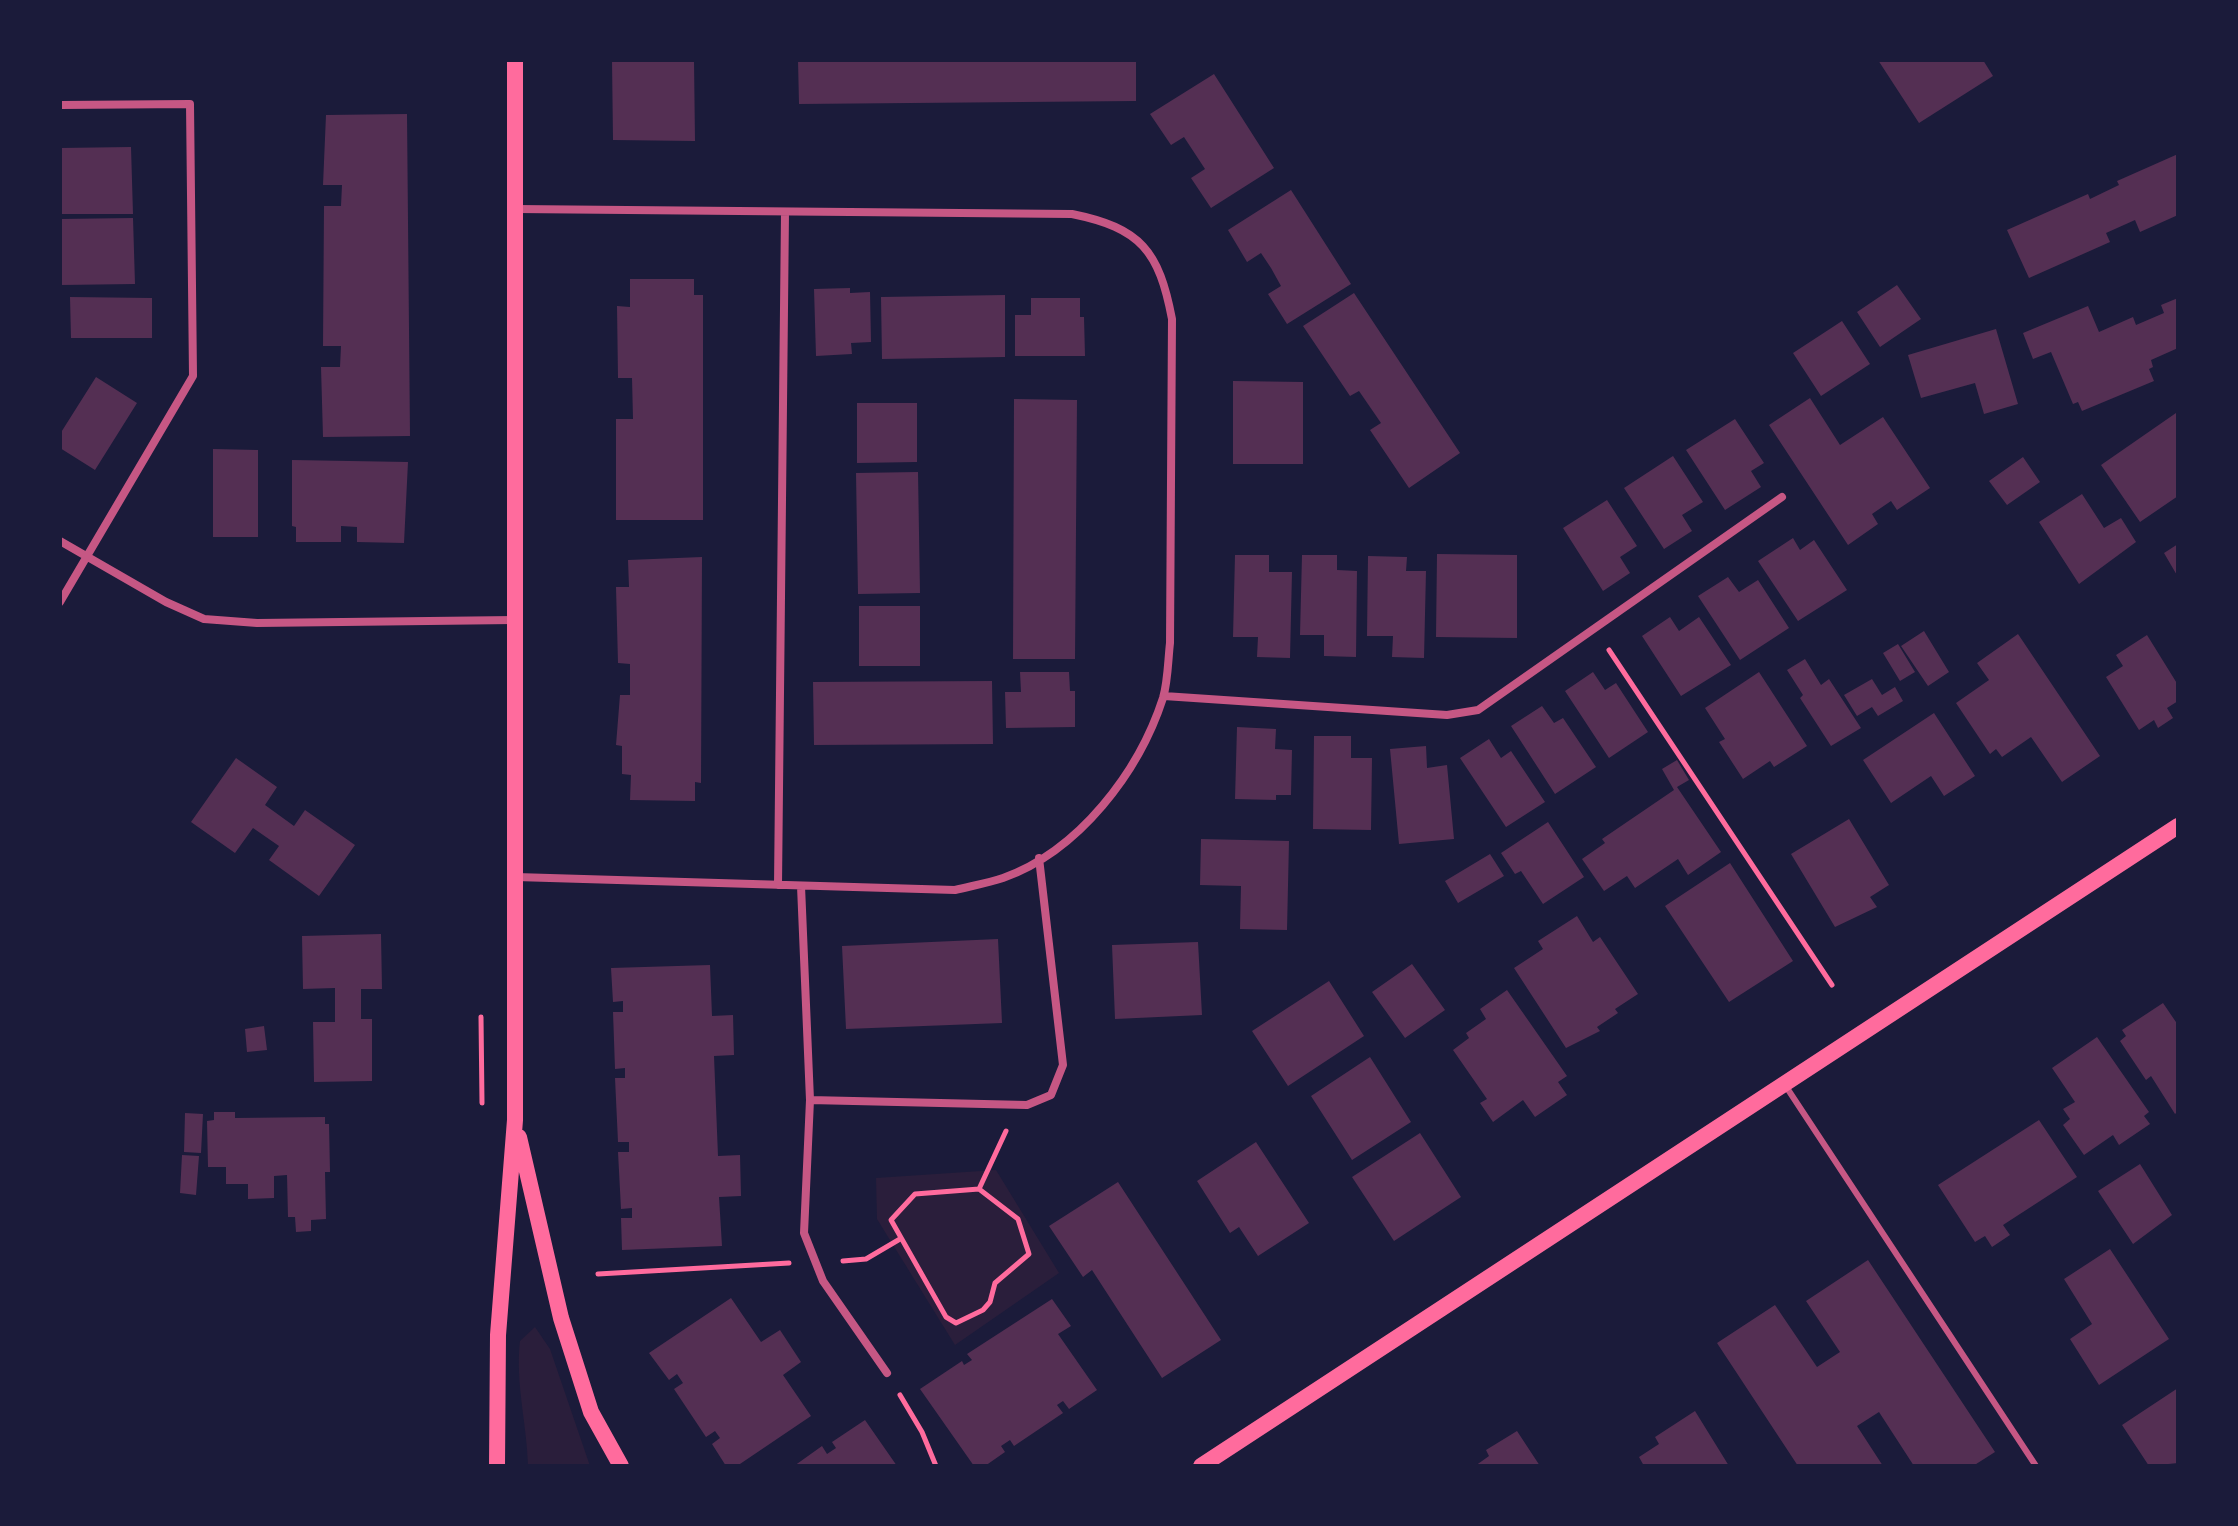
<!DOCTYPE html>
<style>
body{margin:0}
#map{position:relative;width:2238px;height:1526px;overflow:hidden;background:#1b1b3a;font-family:Ubuntu,sans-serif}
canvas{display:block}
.frame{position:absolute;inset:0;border:62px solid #1b1b3a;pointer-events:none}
</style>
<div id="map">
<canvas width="2238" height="1526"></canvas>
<div class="frame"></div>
</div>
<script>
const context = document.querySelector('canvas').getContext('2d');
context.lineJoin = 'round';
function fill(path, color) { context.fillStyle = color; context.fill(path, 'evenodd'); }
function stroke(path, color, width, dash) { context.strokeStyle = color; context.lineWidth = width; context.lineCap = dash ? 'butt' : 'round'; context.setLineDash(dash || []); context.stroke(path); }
const green = new Path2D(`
 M996 1170 1059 1273 955 1345 877 1219 876 1178Z
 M535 1327 550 1349 590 1466H528C527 1424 515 1383 520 1341Z`);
const building = new Path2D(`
 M612 60H694L695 141 613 140Z
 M798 60H1136V101L799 104Z
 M1878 60H1983L1993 76 1919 123Z
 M1214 74 1274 168 1211 208 1191 178 1205 169 1184 137 1171 145 1150 114Z
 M407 114 410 436 323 437 321 367H340L341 346H323L324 206H341L342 185H323L326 115Z
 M131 147 133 214H60V148Z
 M2178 154V215L2140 232 2135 220 2106 233 2110 242 2029 278 2007 230 2088 194 2090 199 2119 185 2117 181Z
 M1291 190 1351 284 1287 324 1268 294 1281 286 1271 268 1261 253 1247 262 1228 230Z
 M133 218 135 284 61 285 60 219Z
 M630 279H694V295H703V520H616V419H633L632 378H618L617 306 630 307Z
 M1897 285 1921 319 1880 347 1857 312Z
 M850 288V293L870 292 871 342 851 343 852 354 816 356 814 289Z
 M1354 293 1460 453 1409 488 1370 430 1381 423 1359 391 1350 396 1303 326Z
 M1005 295V357L882 359 881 297Z
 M70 297 152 298V338H71Z
 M1031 298H1080V317H1084L1085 356H1015V315H1031Z
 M2178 298V348L2151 360 2153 367 2149 369 2154 381 2082 411 2078 402 2073 404 2051 352 2033 359 2023 333 2088 306 2099 332 2133 317 2136 325 2164 313 2161 305Z
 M1842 321 1870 364 1821 396 1793 353Z
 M1996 329 2018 404 1984 414 1975 383 1921 398 1908 355Z
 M96 377 137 403 95 470 60 448V434Z
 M1233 381 1303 382V464H1233Z
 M1810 398 1840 445 1883 417 1930 488 1897 510 1891 501 1872 514 1878 524 1848 545 1769 425Z
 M1014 399 1077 400 1075 659H1013Z
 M857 403H917V462L857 463Z
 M2176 413 2178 496 2140 522 2101 465Z
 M1735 419 1764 463 1751 471 1761 487 1725 510 1686 450Z
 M213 449 258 450V537H213Z
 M1673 456 1703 502 1682 515 1692 531 1664 549 1624 488Z
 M2023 457 2040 482 2007 505 1989 481Z
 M292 460 408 462 404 543 357 542V527L341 526V542H296V527L292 526Z
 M918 472 920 593 858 594 856 473Z
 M2082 494 2104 528 2121 518 2136 542 2079 584 2039 522Z
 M1607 500 1637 546 1620 557 1630 573 1603 591 1563 528Z
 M1793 538 1800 550 1814 540 1847 590 1798 621 1758 561Z
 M2178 544V577L2164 553Z
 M1437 554 1517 555V638L1436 637Z
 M1235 555H1269V572H1292L1290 658 1257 657 1258 637H1233Z
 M1302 555H1337V570L1357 571 1356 657 1324 656V635H1300Z
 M1368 556 1407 557 1406 571H1426L1424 658 1392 657 1393 636H1367Z
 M702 557 701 783 695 782V801L630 800 631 775 622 774V746L616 745 620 695H630V664L618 663 616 587H629L628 560Z
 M1728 577 1739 592 1758 580 1789 628 1740 660 1698 596Z
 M859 606H920V666H859Z
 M1670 617 1679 631 1699 617 1731 665 1681 696 1642 636Z
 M1924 631 1949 672 1928 686 1901 646Z
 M2018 634 2100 756 2062 782 2031 737 2002 757 1996 749 1990 754 1956 703 1989 680 1977 663Z
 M2147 635 2178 685V701L2167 708 2173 718 2158 728 2154 720 2139 730 2106 677 2123 666 2116 655Z
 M1898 644 1915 672 1900 681 1883 653Z
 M1805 659 1821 685 1829 679 1861 728 1831 746 1800 698 1803 695 1787 670Z
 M1020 672H1069L1070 691H1075V727L1006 728 1005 692H1021Z
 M1593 672 1605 690 1616 683 1648 732 1609 758 1565 691Z
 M1759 672 1807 746 1774 767 1770 761 1743 779 1719 742 1725 739 1705 708Z
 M1872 679 1882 695 1895 687 1903 701 1878 716 1872 707 1857 716 1844 695Z
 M992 681 993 744 814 745 813 682Z
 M1542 706 1554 723 1563 718 1596 767 1555 794 1511 726Z
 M1934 713 1975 776 1944 796 1931 776 1891 803 1863 760Z
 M1237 727 1276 729 1275 749 1292 750 1291 795H1276V800L1235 799Z
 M1314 736H1351V758H1372L1371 830 1313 829Z
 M1489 739 1501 758 1511 751 1545 802 1506 827 1460 758Z
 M1426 746 1427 768 1447 765 1454 839 1399 844 1390 749Z
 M236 758 277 787 265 805 294 826 305 810 355 845 319 896 269 860 279 846 253 828 235 853 191 822Z
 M1677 760 1689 780 1677 787 1721 852 1688 875 1678 859 1635 888 1627 876 1604 891 1582 859 1605 843 1602 839 1674 790 1662 769Z
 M1849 819 1889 885 1870 897 1877 907 1835 927 1791 854Z
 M1548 822 1584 877 1543 904 1521 871 1515 874 1501 853Z
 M1201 839 1289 841 1287 930 1240 929 1241 886 1200 885Z
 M1490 854 1504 876 1458 903 1445 881Z
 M1730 863 1793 961 1729 1002 1665 906Z
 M1577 916 1593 942 1600 937 1638 994 1615 1009 1618 1013 1597 1027 1600 1031 1566 1048 1514 968 1543 949 1538 941Z
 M381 934 382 989H361V1019H372V1081L314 1082 313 1022H335V988L303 989 302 936Z
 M998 939 1002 1023 846 1029 842 946Z
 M1198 942 1202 1015 1115 1019 1112 945Z
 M1412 964 1445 1010 1405 1038 1372 992Z
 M710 965 712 1016 733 1015 734 1055 714 1056 718 1156 740 1155 741 1196 719 1197 722 1246 622 1250 621 1218H632V1208L621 1209 618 1152H629V1142H618L615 1078H625V1068L615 1069 613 1012H623V1001L613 1002 611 968Z
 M1329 981 1364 1036 1288 1086 1252 1031Z
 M1507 990 1567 1076 1558 1082 1567 1095 1535 1117 1523 1100 1493 1122 1480 1103 1487 1099 1453 1050 1469 1038 1466 1033 1486 1019 1480 1009Z
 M2163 1003 2178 1025V1111L2175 1114 2151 1076 2146 1080 2120 1041 2126 1036 2122 1030Z
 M264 1026 267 1050 247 1052 245 1029Z
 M2097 1037 2149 1112 2144 1116 2150 1124 2119 1145 2113 1135 2084 1155 2063 1125 2070 1119 2063 1109 2075 1102 2052 1068Z
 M1370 1057 1411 1122 1352 1160 1311 1096Z
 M214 1112H235V1118L325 1117V1124H329L330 1172H325L326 1219 311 1220V1231L296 1232 295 1217H288L287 1175 274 1176V1198L248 1199V1184H226V1167H208L207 1121 214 1120Z
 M185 1113 203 1114 201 1153 184 1152Z
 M2039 1120 2077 1177 2003 1225 2010 1235 1992 1247 1985 1236 1975 1242 1938 1185Z
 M1420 1133 1461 1197 1394 1241 1352 1177Z
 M1256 1142 1309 1223 1258 1256 1239 1227 1230 1233 1197 1181Z
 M182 1155 199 1156 196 1195 180 1193Z
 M2140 1164 2172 1215 2133 1244 2098 1191Z
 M1118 1182 1221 1340 1162 1378 1092 1270 1083 1277 1049 1226Z
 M2110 1249 2169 1339 2099 1385 2070 1339 2092 1324 2064 1279Z
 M1868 1260 1995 1452 1973 1466H1914L1879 1412 1857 1426 1883 1466H1798L1717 1343 1775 1305 1817 1367 1840 1352 1806 1301Z
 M731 1298 761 1342 780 1330 801 1362 783 1375 811 1416 737 1466H726L712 1444 720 1438 715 1431 706 1437 674 1389 683 1383 677 1374 669 1380 649 1353Z
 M1052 1299 1071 1326 1058 1334 1097 1390 1069 1409 1063 1401 1057 1405 1063 1413 1014 1446 1010 1440 1001 1446 1005 1452 985 1466H974L920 1389 962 1361 964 1365 972 1360 967 1354Z
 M2178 1388V1463L2149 1466 2122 1425Z
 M1695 1411 1729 1466H1644L1639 1457 1659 1444 1655 1437Z
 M865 1420 897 1466H794L822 1446 827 1454 836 1448 832 1442Z
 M1517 1431 1540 1466H1475L1489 1456 1486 1450Z`);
const path = new Path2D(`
 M1609 650 1832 985
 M481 1017 482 1103
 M979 1189 915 1194 891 1220 946 1317 956 1323 983 1310 990 1302 995 1283 1029 1254 1018 1219 979 1189 1006 1131
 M843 1261 866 1259 900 1239
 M598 1274 789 1263
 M900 1395 922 1432 936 1466`);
const service = new Path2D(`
 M1785 1085 2036 1466`);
const minor = new Path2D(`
 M60 105 190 104 193 376 60 602
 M516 209 1072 214C1141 228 1159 251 1172 319L1170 643C1168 660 1168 681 1163 698 1139 772 1079 851 1003 878 988 883 971 886 955 890L516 877
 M60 541 166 602 204 619 257 623 514 620
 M1164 696 1447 715 1478 710 1782 497
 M778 885 785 212
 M801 886 810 1100 804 1233 823 1281 887 1373
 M810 1100 1027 1105 1051 1095 1063 1065 1039 858`);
const secondary = new Path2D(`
 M519 1137 561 1318 591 1412 621 1466
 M497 1466 498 1335 515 1120V60
 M1201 1466 2178 826`);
fill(green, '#2a1e3b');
fill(building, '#542f53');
stroke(path, '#ff6b9d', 5);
stroke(service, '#c65784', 6);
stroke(minor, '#c65784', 8);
stroke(secondary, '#ff6b9d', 16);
</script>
